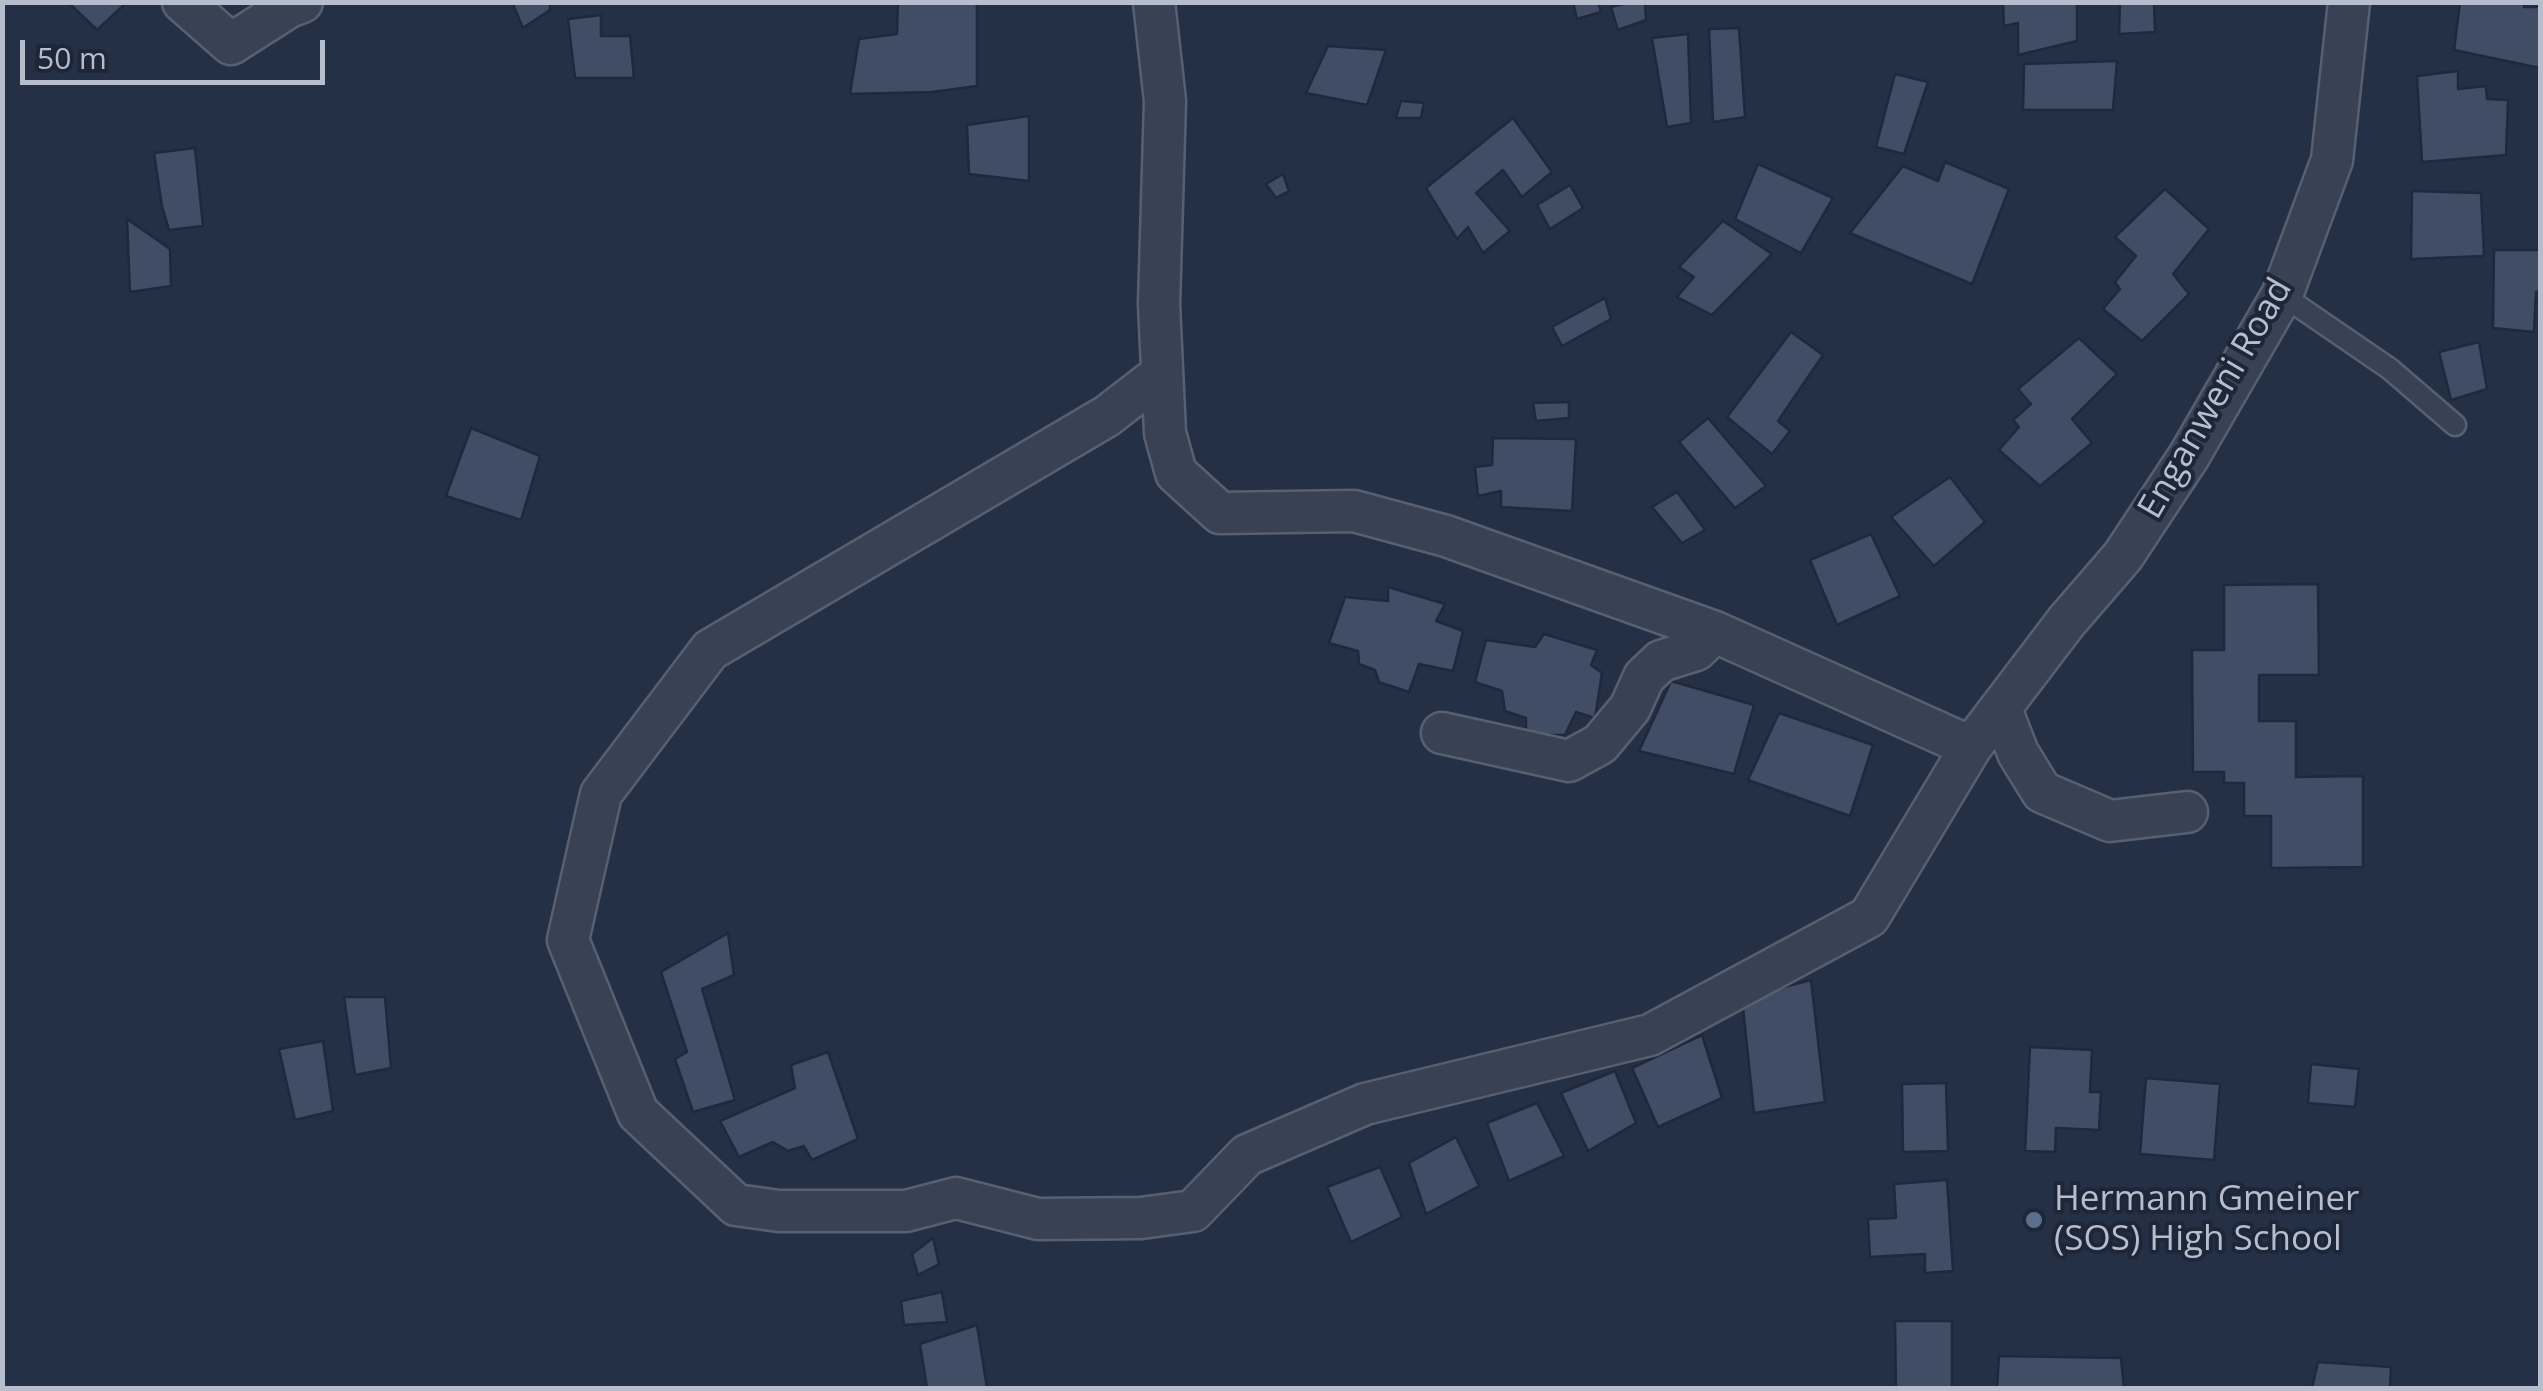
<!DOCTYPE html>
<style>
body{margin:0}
#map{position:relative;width:2543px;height:1391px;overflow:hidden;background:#243045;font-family:"Open Sans",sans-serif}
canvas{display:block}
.frame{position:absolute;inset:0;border:5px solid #b6becd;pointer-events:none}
.scale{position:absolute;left:20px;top:40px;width:305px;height:45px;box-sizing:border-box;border:5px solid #b6becd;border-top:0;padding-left:12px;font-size:30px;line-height:35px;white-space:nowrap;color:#b6becd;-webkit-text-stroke:8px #1d2739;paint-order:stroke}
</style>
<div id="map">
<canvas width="2543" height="1391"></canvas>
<div class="frame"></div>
<div class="scale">50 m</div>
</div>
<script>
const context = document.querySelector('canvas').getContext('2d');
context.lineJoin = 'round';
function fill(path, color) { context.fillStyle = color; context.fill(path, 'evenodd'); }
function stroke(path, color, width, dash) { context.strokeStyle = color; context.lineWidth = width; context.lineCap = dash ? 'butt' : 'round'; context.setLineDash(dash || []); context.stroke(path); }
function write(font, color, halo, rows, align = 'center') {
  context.font = font + ' "Open Sans",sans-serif'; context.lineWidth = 8; context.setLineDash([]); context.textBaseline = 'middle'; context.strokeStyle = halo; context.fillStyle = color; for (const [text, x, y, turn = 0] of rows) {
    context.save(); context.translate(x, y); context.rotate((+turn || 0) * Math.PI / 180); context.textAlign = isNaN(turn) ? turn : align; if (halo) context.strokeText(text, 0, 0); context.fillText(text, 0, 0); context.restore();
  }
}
const building = new Path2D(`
 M68 2H127L97 30Z
 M512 2H550V10L523 28Z
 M898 2H977V86L932 92 850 94 859 39 897 34Z
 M1573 2H1598L1601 12 1577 19Z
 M1631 2H1645L1646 20 1618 30 1611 7Z
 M2003 2H2077V41L2018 55V23L2004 26Z
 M2120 2H2154L2155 32 2119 34Z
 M2460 2H2524V7H2540V68L2454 50Z
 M601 15V36H630L634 78H575L568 19Z
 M1739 28 1745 117 1713 122 1709 29Z
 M1688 34 1691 123 1667 127 1652 38Z
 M1328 46 1386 50 1367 105 1306 93Z
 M2117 61 2113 110H2023L2024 64Z
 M2458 71V89L2486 86 2487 99 2508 100 2506 155 2422 162 2417 76Z
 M1895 74 1928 82 1904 154 1876 147Z
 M1401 101 1424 103 1421 118H1396Z
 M1029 116V181L969 174 967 125Z
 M1513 118 1552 172 1522 197 1503 170 1476 193 1510 231 1483 253 1468 227 1457 239 1426 188Z
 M195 148 203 226 169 230 162 206 154 153Z
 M1945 162 2009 189 1972 284 1850 233 1903 166 1938 181Z
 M1758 164 1833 198 1801 253 1735 219Z
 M1283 174 1289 191 1276 198 1266 184Z
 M1570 185 1583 208 1550 229 1537 205Z
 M2165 189 2209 229 2173 274 2189 294 2142 341 2103 309 2120 289 2115 282 2136 256 2115 237Z
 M2412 191 2481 193 2484 256 2411 259Z
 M127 219 170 249 171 286 130 292Z
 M1723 221 1772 254 1712 315 1677 297 1694 277 1679 267Z
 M2494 250H2540V291L2536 292 2534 332 2493 328Z
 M1605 298 1611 319 1562 346 1552 327Z
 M1791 332 1823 355 1778 421 1790 431 1772 454 1727 417Z
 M2079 338 2117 374 2072 419 2092 443 2040 486 1999 450 2019 427 2013 420 2031 404 2018 389Z
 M2479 342 2487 389 2451 400 2439 352Z
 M1569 402V418L1536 421 1533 403Z
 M1708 418 1766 486 1735 508 1679 442Z
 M471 428 540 456 521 520 446 496Z
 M1493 438 1576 439 1572 511 1501 507V491L1478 496 1475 467 1492 465Z
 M1950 477 1985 522 1934 566 1891 517Z
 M1677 492 1705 530 1682 543 1652 507Z
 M1871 534 1900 596 1837 625 1810 560Z
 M2318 584 2319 675H2259V721H2296V777L2363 776V867L2271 868V816H2244V783H2224V772H2193L2192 650H2224V585Z
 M1388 587 1445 604 1436 621 1463 631 1453 671 1419 664 1409 692 1379 682 1375 670 1359 664 1358 651 1329 643 1345 597 1388 601Z
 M1544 634 1597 650 1591 665 1602 673 1595 718 1576 712 1565 735H1526V718L1505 711 1502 691 1475 682 1486 640 1535 647Z
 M1671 681 1754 705 1734 774 1639 751Z
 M1779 713 1873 745 1850 816 1748 780Z
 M728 933 734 975 702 989 735 1100 693 1112 675 1059 687 1052 661 972Z
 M1811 980 1825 1102 1754 1113 1742 998Z
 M344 997H385L391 1068 355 1075Z
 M1702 1035 1722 1098 1658 1127 1632 1068Z
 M323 1041 333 1111 295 1120 279 1049Z
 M2030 1047 2092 1050 2090 1092H2101L2099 1130 2056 1128 2055 1152 2025 1151Z
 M828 1052 858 1139 812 1160 804 1146 788 1151 773 1142 739 1157 720 1121 795 1088 791 1065Z
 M2311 1064 2359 1069 2355 1107 2308 1103Z
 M1615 1071 1636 1123 1588 1151 1561 1093Z
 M2146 1078 2220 1084 2214 1160 2140 1154Z
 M1946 1083 1948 1151 1903 1152 1902 1084Z
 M1537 1103 1564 1156 1509 1181 1487 1123Z
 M1456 1137 1479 1186 1426 1214 1409 1163Z
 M1380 1167 1402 1217 1351 1242 1327 1187Z
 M1947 1180 1953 1271 1925 1273V1254L1870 1257 1868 1219 1896 1218 1894 1184Z
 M933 1238 939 1264 918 1275 912 1254Z
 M942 1292 947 1322 904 1325 901 1301Z
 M1895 1321H1952V1388H1896Z
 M977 1325 987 1388H927L920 1344Z
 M1999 1356 2121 1358 2124 1388H1997Z
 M2318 1362 2391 1367 2390 1388H2312Z`);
const lane = new Path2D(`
 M2282 295 2390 369 2455 425`);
const street = new Path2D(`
 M183 2 231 44 289 7 302 2
 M1154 2 1165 101 1159 304 1165 433 1176 473 1220 513 1354 511 1446 536 1715 632 1971 747
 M1160 375 1107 416 710 650 601 794 568 940 638 1113 736 1205 779 1211H906L956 1198 1038 1219 1141 1218 1193 1211 1247 1155 1365 1104 1650 1035 1869 917 1971 747 2066 622 2123 556 2189 456 2282 295 2332 160 2349 2
 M2001 709 2018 753 2042 792 2110 821 2187 812
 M1442 733 1569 761 1600 744 1630 708 1644 677 1661 661 1696 650 1715 632`);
const markers = [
 [2034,1220,10,"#5c6f8a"]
];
const streetNames = [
 ["Enganweni Road",2216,399,-60]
];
const poiNames = [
 ["Hermann Gmeiner",2054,1200],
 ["(SOS) High School",2054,1240]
];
fill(building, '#404d65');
stroke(building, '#1f293b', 2.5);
stroke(lane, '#576071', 25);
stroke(street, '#576071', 45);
stroke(lane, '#384254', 20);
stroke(street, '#384254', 40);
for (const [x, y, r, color] of markers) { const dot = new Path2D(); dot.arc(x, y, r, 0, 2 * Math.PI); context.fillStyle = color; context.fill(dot); stroke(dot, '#1d2739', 4); }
write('35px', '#b6becd', '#1d2739', streetNames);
write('35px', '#b6becd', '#1d2739', poiNames, 'left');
</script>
